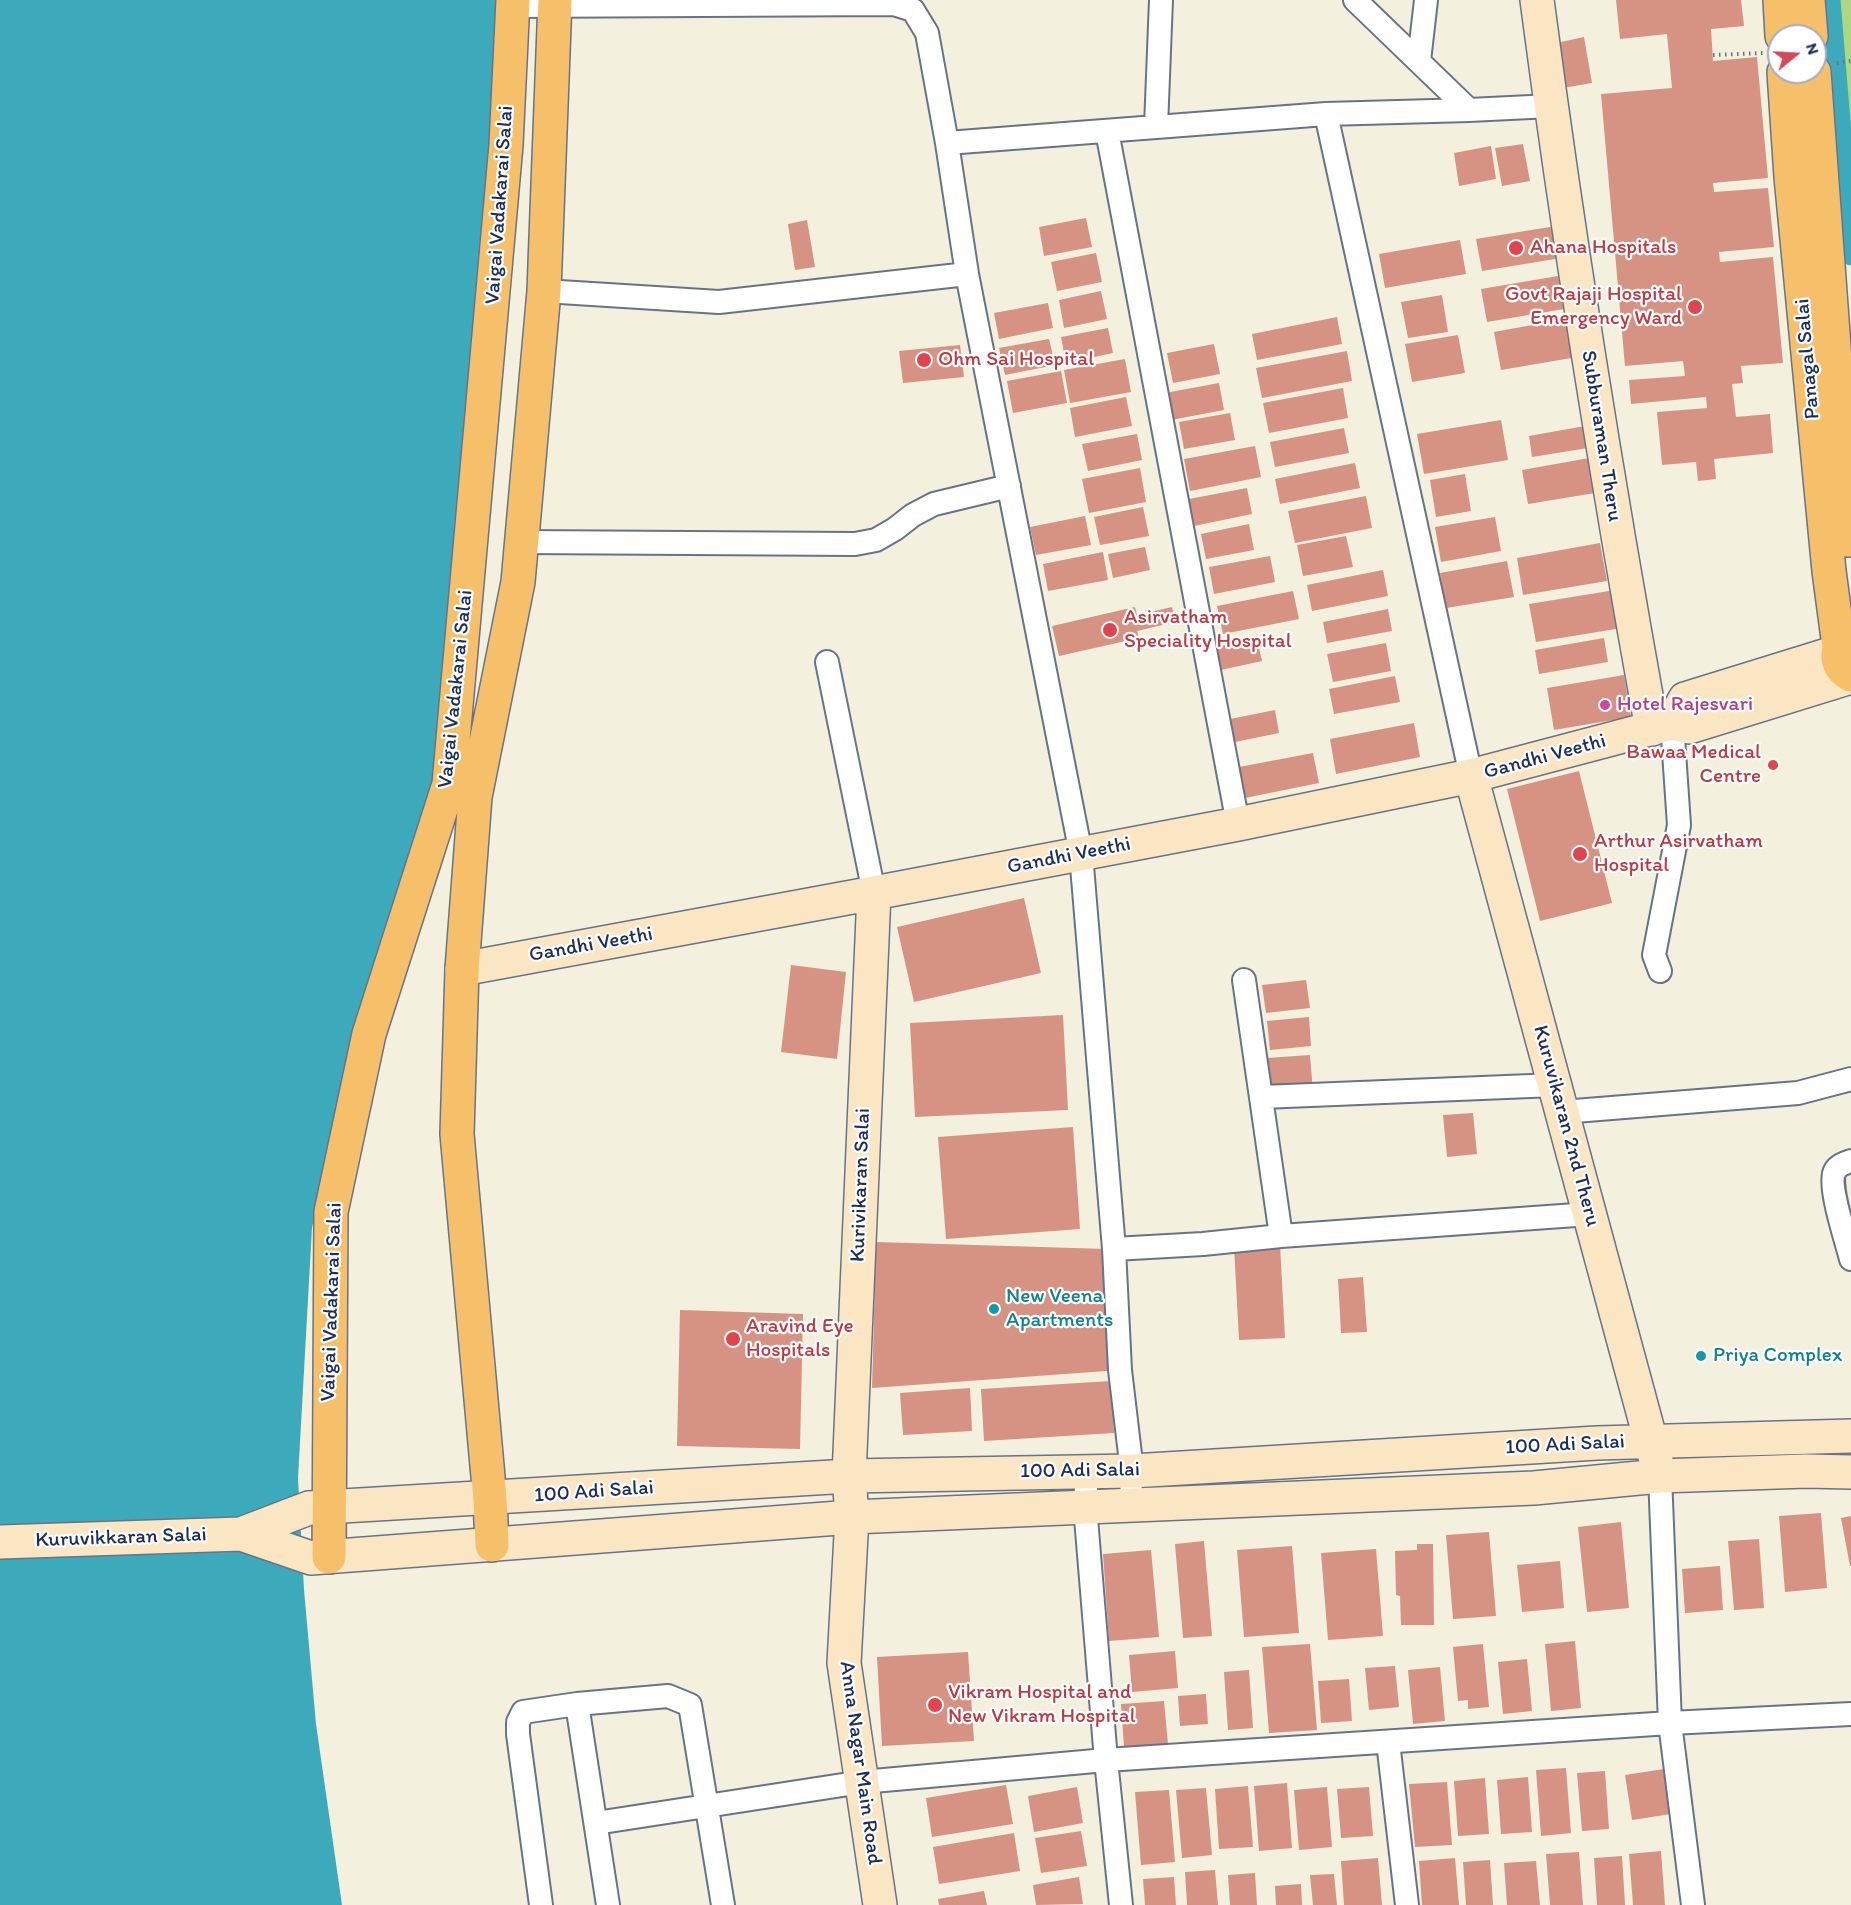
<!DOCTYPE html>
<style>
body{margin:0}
#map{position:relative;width:1851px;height:1905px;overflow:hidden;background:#f3f0dd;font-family:Itim,sans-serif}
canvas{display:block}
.north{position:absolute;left:1767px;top:24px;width:60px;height:60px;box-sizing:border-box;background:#fff;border:2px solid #a4acbf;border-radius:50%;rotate:72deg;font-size:16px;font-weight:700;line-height:24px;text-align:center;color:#1b2f5e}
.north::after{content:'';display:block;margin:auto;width:21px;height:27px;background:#d1495b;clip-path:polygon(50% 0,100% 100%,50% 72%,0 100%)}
</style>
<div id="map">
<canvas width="1851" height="1905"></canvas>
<div class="north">N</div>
</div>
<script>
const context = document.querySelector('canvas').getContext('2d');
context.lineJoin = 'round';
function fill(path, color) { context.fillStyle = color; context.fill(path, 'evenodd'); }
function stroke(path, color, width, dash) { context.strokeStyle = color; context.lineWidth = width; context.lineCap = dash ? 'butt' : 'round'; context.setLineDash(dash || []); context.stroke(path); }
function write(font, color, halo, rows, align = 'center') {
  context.font = font + ' Itim,sans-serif'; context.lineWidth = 4.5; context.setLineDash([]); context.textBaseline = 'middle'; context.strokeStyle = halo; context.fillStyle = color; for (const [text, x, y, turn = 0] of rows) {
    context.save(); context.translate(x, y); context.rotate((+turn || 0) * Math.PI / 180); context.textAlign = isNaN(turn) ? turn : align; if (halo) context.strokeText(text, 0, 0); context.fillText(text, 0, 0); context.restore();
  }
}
const green = new Path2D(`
 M1840 0H1851V148Z`);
const water = new Path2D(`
 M0 0H501L445 705 426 819 344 1078 312 1228 298 1478 304 1590 316 1724 342 1905H0Z`);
const canal = new Path2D(`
 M1830 0 1851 255`);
const building = new Path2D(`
 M1616 0H1741L1744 26 1711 29 1713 61 1757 57 1768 178 1713 183 1714 192 1768 188 1774 247 1719 252 1720 262 1773 257 1783 363 1741 366 1743 383 1732 384 1736 417 1770 414 1773 453 1714 459 1716 479 1698 481 1696 462 1662 465 1657 412 1707 408 1706 397 1631 404 1629 380 1685 376 1683 361 1625 366 1601 94 1672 88 1667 34 1620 39Z
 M1584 37 1592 83 1563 88 1556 43Z
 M1523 144 1530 181 1502 186 1495 148Z
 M1491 146 1496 179 1459 186 1454 153Z
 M1086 218 1092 247 1044 256 1039 227Z
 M807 220 815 267 795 270 788 224Z
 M1568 224 1573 256 1482 271 1476 239Z
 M1460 240 1466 274 1385 288 1379 254Z
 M1096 253 1102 282 1057 291 1051 262Z
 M1558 276 1564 309 1487 322 1481 289Z
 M1101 291 1107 319 1064 328 1059 300Z
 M1442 295 1448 332 1408 338 1401 302Z
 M1048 303 1053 328 999 339 994 313Z
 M1337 317 1342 344 1257 360 1252 334Z
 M1576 317 1583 356 1501 370 1494 332Z
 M1108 328 1113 353 1066 363 1061 337Z
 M1458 335 1465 373 1412 382 1405 344Z
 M1049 339 1055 365 1005 375 999 348Z
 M1214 344 1220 374 1173 383 1167 353Z
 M960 345 964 377 903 383 899 351Z
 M1347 351 1352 381 1262 398 1256 368Z
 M1125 359 1131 392 1070 403 1064 370Z
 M1061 371 1067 403 1013 413 1007 381Z
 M1219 383 1224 410 1171 420 1165 393Z
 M1343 388 1348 418 1269 433 1263 403Z
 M1126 397 1132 426 1075 437 1070 408Z
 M1230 413 1235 440 1184 449 1179 422Z
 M1501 420 1508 460 1424 474 1417 434Z
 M1585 426 1588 448 1532 457 1529 436Z
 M1344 428 1349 453 1275 467 1270 442Z
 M1137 434 1142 460 1088 471 1082 444Z
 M1255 446 1261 477 1190 491 1184 459Z
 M1595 457 1601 492 1528 504 1522 470Z
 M1355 463 1360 488 1280 504 1275 479Z
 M1140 468 1146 502 1089 513 1082 479Z
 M1465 474 1471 511 1436 517 1430 480Z
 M1247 488 1252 514 1194 526 1189 499Z
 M1366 496 1372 528 1295 543 1288 511Z
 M1143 507 1149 536 1100 545 1094 517Z
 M1085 516 1091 545 1036 555 1030 527Z
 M1495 517 1501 551 1441 562 1435 527Z
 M1249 524 1254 550 1206 559 1201 534Z
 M1346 536 1353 567 1303 576 1297 545Z
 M1600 543 1607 581 1523 595 1517 558Z
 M1145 547 1150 570 1113 578 1108 554Z
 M1103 552 1108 580 1048 591 1043 564Z
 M1270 556 1275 582 1214 594 1209 567Z
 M1507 561 1514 597 1446 608 1440 573Z
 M1383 570 1388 596 1312 611 1307 585Z
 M1615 590 1622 628 1536 642 1529 604Z
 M1293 591 1299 619 1223 634 1217 606Z
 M1135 607 1137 615 1172 607 1175 622 1137 631 1139 638 1059 656 1052 626Z
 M1388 609 1392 631 1327 643 1323 622Z
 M1604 638 1608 662 1539 674 1535 650Z
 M1257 639 1262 661 1221 670 1216 647Z
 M1386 643 1391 671 1333 682 1327 654Z
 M1624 675 1631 717 1554 730 1547 688Z
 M1395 676 1400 702 1334 714 1329 689Z
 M1275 710 1279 733 1235 742 1230 719Z
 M1414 723 1420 757 1336 774 1330 739Z
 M1313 753 1319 783 1245 798 1239 767Z
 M1579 771 1612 903 1540 921 1507 789Z
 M1024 898 1041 973 914 1002 897 927Z
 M791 965 846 972 837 1059 781 1052Z
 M1306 980 1310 1008 1266 1013 1262 985Z
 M1063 1015 1068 1110 915 1117 910 1023Z
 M1309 1017 1311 1046 1270 1050 1267 1021Z
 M1310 1055 1313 1092 1270 1095 1267 1058Z
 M1473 1113 1477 1154 1447 1157 1443 1115Z
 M1073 1127 1080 1229 946 1239 938 1137Z
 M876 1242 1107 1249 1120 1370 872 1388Z
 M1280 1245 1285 1338 1239 1340 1234 1247Z
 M1363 1277 1367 1332 1341 1333 1338 1279Z
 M680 1310 803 1314 800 1449 677 1446Z
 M1111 1381 1114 1433 984 1441 981 1389Z
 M970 1388 972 1431 903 1435 900 1393Z
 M1821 1513 1827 1588 1785 1592 1779 1516Z
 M1851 1516V1566H1850L1841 1518Z
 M1621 1522 1629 1608 1587 1612 1578 1527Z
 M1489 1532 1496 1616 1453 1619 1446 1535Z
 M1759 1539 1764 1608 1734 1610 1728 1541Z
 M1204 1541 1212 1636 1183 1638 1175 1544Z
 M1417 1544H1433L1434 1625H1401L1400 1596 1396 1595 1395 1551 1417 1550Z
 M1292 1546 1299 1633 1244 1637 1237 1550Z
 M1376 1549 1383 1636 1328 1640 1321 1553Z
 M1151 1550 1159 1637 1109 1641 1103 1554Z
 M1560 1561 1564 1608 1522 1612 1517 1565Z
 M1720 1566 1723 1610 1685 1613 1682 1569Z
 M1575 1641 1581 1708 1551 1711 1545 1644Z
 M1310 1644 1317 1730 1269 1733 1262 1647Z
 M1483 1644 1489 1707 1468 1709V1700L1458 1701 1453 1647Z
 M1175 1651 1178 1688 1132 1692 1129 1655Z
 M968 1652 974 1741 882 1746 877 1657Z
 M1527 1659 1532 1711 1503 1714 1498 1662Z
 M1395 1666 1399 1707 1369 1710 1365 1668Z
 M1440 1667 1445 1721 1413 1724 1408 1670Z
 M1249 1670 1253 1728 1228 1730 1224 1672Z
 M1349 1679 1352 1721 1321 1723 1318 1681Z
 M1206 1694 1208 1724 1180 1726 1178 1696Z
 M1164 1701 1168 1744 1124 1747 1121 1704Z
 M1566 1768 1571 1833 1541 1836 1536 1770Z
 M1664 1769 1671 1814 1632 1820 1625 1775Z
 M1605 1771 1609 1829 1582 1831 1577 1773Z
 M1528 1777 1532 1832 1501 1834 1497 1780Z
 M1485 1778 1489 1834 1458 1836 1454 1781Z
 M1447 1782 1452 1845 1415 1847 1409 1784Z
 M1287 1783 1292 1848 1259 1851 1254 1786Z
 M1006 1785 1013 1824 932 1837 926 1798Z
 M1248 1786 1253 1847 1219 1849 1215 1789Z
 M1077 1787 1083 1823 1034 1832 1028 1796Z
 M1327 1787 1332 1847 1299 1850 1294 1790Z
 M1369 1787 1373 1836 1341 1838 1337 1789Z
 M1206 1788 1212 1855 1182 1858 1176 1790Z
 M1169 1790 1175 1862 1141 1865 1135 1792Z
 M1081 1831 1087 1866 1041 1873 1035 1838Z
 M1014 1833 1020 1871 939 1884 933 1847Z
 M1661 1851 1665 1905H1633L1629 1854Z
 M1579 1852 1583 1905H1550L1546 1854Z
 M1622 1856 1625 1905H1597L1594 1858Z
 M1378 1858 1382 1905H1344L1341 1861Z
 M1455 1858 1459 1905H1422L1419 1861Z
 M1490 1860 1493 1905H1466L1463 1862Z
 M1536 1861 1540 1905H1507L1504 1863Z
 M1215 1870 1218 1905H1187L1185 1872Z
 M1255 1873 1257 1905H1230L1228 1875Z
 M1334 1874 1337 1905H1313L1310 1875Z
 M1079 1877 1083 1904 1036 1905 1033 1885Z
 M1174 1877 1176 1905H1145L1143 1879Z
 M1301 1884 1302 1905H1276L1275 1886Z
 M984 1891 987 1905H939L938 1899Z`);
const path = new Path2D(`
 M1713 55 1763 53
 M1837 63 1851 61`);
const street = new Path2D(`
 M1355 0 1469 110
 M512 6 894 4 913 10 927 33 947 143 967 274 1081 854 1114 1249 1120 1370 1132 1471 1131 1485
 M1419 61 1426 0
 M1326 114 1471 776
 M1156 127 1161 0
 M1107 131 1238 824
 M947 143 1326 114 1469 110 1551 106
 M544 291 719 302 967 274
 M521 542 855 544 876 540 895 529 913 515 934 504 1009 486
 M827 662 874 893
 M1660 971 1654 955 1679 825 1672 723
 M1244 980 1281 1236
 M1262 1097 1555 1085
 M1562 1112 1798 1093 1851 1079
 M1851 1161C1845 1163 1838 1165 1835 1171 1827 1183 1847 1243 1851 1259
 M1114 1249 1203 1244 1281 1236 1590 1214
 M1087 1471 1085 1506 1106 1760 1121 1905
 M1660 1476 1670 1723 1693 1905
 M577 1704 608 1905
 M1388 1742 1407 1905
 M596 1823 862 1782 1106 1760 1670 1723 1851 1714
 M541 1905 518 1734V1722L523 1712 577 1704 668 1696 690 1705 723 1905`);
const secondary = new Path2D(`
 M1537 0C1569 244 1608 486 1652 729
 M1672 723 1685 699 1837 652
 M1471 776 1656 1460
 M874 893 849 1476 852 1517 844 1663 880 1905
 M462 969 874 893 1238 824 1471 776 1672 723 1689 727 1851 677
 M241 1534 311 1558 852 1517 1534 1488 1660 1476 1806 1471 1851 1472
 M0 1542 241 1534 309 1508 849 1476 1132 1471 1597 1443 1851 1436`);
const primary = new Path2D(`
 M1780 0 1782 36
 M1808 0 1811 36
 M1784 72 1791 177 1829 571 1839 646
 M1814 72 1848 540
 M1851 636C1834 645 1833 666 1851 675
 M492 1545 490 1499 457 1134 462 969 475 797 518 582 544 291 555 0
 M329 1557 331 1212 369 1034 449 784 506 145 513 0`);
const markers = [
 [1516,248,8,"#e0444e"],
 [1695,307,8,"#e0444e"],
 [924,360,8,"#e0444e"],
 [1110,630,8,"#e0444e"],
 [1605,705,6,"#d1479c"],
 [1773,765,6,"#e0444e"],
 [1580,854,8,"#e0444e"],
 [994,1309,6,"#0f9aa8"],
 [733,1339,8,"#e0444e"],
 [1701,1356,6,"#0f9aa8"],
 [935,1705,8,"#e0444e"]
];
const streetNames = [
 ["Vaigai Vadakarai Salai",500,205,-86],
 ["Panagal Salai",1808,359,-95],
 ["Subburaman Theru",1601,436,81],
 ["Vaigai Vadakarai Salai",456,689,-84],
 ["Gandhi Veethi",1545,757,-15],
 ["Gandhi Veethi",1069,856,-11],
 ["Gandhi Veethi",591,945,-10],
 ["Kuruvikaran 2nd Theru",1566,1126,75],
 ["Kurivikaran Salai",861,1185,-88],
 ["Vaigai Vadakarai Salai",332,1302,-88],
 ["100 Adi Salai",1565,1445,-3],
 ["100 Adi Salai",1080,1471,-1],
 ["100 Adi Salai",594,1492,-4],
 ["Kuruvikkaran Salai",121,1538,-2],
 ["Anna Nagar Main Road",860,1763,82]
];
const healthNames = [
 ["Ahana Hospitals",1530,248],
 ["Govt Rajaji Hospital",1682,295,"right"],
 ["Emergency Ward",1682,319,"right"],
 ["Ohm Sai Hospital",938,360],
 ["Asirvatham",1124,618],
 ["Speciality Hospital",1124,642],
 ["Bawaa Medical",1761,753,"right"],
 ["Centre",1761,777,"right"],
 ["Arthur Asirvatham",1594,842],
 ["Hospital",1594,866],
 ["Aravind Eye",746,1327],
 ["Hospitals",746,1351],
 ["Vikram Hospital and",948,1693],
 ["New Vikram Hospital",948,1717]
];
const hotelNames = [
 ["Hotel Rajesvari",1617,705]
];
const cultureNames = [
 ["New Veena",1006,1297],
 ["Apartments",1006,1321],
 ["Priya Complex",1713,1356]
];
fill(green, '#acd884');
fill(water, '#3daabc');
stroke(canal, '#3daabc', 21);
fill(building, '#d69383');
stroke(street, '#67738a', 26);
stroke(secondary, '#67738a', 36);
stroke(primary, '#67738a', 36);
stroke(path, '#67738a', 4, [1.5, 4.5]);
stroke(street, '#fff', 22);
stroke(secondary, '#fbe6c4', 33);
stroke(primary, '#f6c06b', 33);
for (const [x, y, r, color] of markers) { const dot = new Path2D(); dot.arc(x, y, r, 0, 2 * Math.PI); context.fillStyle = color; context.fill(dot); stroke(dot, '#fff', 2); }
write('21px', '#1b2f5e', '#fff', streetNames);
write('21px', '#be3a42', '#fff', healthNames, 'left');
write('21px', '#b23c85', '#fff', hotelNames, 'left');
write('21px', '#0d838f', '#fff', cultureNames, 'left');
</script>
